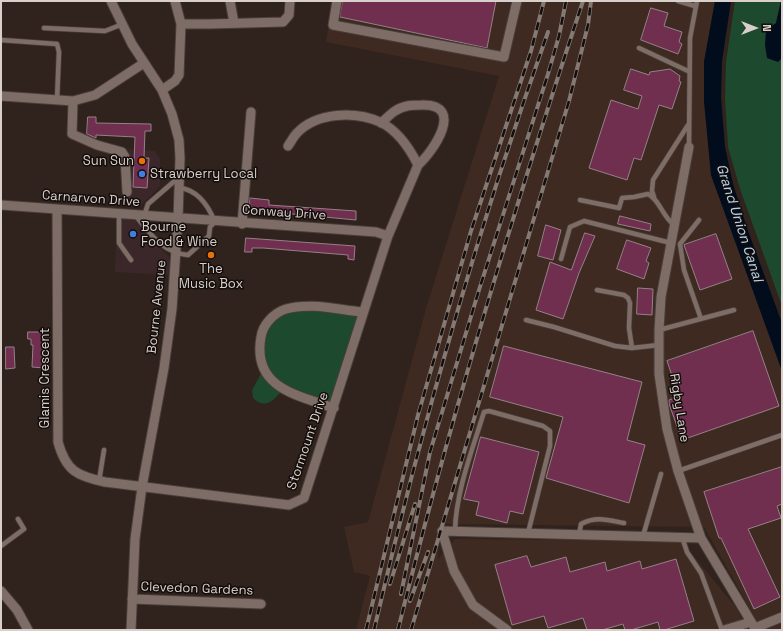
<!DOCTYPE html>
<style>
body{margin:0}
#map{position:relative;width:783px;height:631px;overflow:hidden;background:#30221c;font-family:"Space Grotesk",sans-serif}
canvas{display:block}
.frame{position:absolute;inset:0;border:2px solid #d9d0cb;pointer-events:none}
.north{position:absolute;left:735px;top:8px;width:40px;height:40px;-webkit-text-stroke:3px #130d0b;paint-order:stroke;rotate:90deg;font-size:11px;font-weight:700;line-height:16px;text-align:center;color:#d9d0cb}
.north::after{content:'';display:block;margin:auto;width:14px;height:18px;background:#d9d0cb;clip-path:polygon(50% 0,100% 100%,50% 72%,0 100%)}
</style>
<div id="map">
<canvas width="783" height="631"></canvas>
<div class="frame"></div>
<div class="north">N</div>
</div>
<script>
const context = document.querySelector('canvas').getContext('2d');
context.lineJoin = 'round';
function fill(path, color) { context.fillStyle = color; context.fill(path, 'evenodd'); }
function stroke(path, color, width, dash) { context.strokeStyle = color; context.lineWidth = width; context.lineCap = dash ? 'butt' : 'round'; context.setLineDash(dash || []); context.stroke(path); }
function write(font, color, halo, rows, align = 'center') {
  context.font = font + ' "Space Grotesk",sans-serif'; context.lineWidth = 3; context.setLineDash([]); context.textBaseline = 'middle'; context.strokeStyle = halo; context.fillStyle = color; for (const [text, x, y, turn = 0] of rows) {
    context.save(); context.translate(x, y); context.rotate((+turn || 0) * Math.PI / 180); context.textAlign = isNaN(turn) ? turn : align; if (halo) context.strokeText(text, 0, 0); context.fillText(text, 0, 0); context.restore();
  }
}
const commercial = new Path2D(`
 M129 149 155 151 160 159V186L140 206H127Z
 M117 216 134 218 169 257 170 275 115 272Z`);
const built = new Path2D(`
 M332 1H715L704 62V101L711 175 782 371V630H762L704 527 442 524 438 559 455 539 681 541 735 606 748 630H356L370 576 354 572 344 527 368 522 427 305 499 76 326 42Z`);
const green = new Path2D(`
 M735 1H781L776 23 778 62 782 58V306L740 189 728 147 725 99 726 62Z
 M285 309 363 312 334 408 284 388C275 399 266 411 253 398L252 390 263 370 262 330Z`);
const water = new Path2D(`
 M715 1H731L722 61 721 98 725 147 733 184 747 228 782 323V371L711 175 704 101V62Z
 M781 1 782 58 778 62 767 58 765 45 766 30 776 23Z`);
const building = new Path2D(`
 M343 1H496L487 48 340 17Z
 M651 8 668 13 664 26 682 32 679 42 682 44 678 54 641 40Z
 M631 69 649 75 650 72 670 69 680 76 679 81 681 82 672 109 659 105 641 160 634 158 627 180 589 168 611 100 638 109 642 96 624 90Z
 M88 117H96V123L151 124V131H145L144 158H149L147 188 133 187 135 137 96 135V138L87 134Z
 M250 198 269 200V205L356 211V220L250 210Z
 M620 216 651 224 650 231 618 224Z
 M546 225 561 230 553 260 538 256Z
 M585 233 595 236 579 273 563 319 536 310 550 262 571 270Z
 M716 234 732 279 700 290 684 245Z
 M246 238 355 246 354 260 348 259V255L263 248H252V252H245Z
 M627 240 651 248 646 261 649 263 644 279 617 269Z
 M638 288 653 289 652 315 637 314Z
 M753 331 779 406 682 440 669 404V400L679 396 667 361Z
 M28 332H43L44 368 32 367 33 345H31V339H28Z
 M504 346 642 382 627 440 645 445 629 503 546 478 563 417 490 397Z
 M6 347H14L15 368 6 369Z
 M481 437 539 452 523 514 510 511 507 523 476 515 479 502 464 499Z
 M782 467V504L777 506 781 518 748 529 780 597 754 609 721 538H719L704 492Z
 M527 556 531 567 566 557 570 572 605 562 607 571 640 561 642 569 676 559 694 621 664 630H660L658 622 631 630H625L623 624 602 630H587L583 618 548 628 544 616 512 625 495 565Z`);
const lane = new Path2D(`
 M678 1 695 6
 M44 28 105 31 123 24
 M1 40 57 44 59 52 57 100
 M639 48 688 71
 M689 147 690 38 697 1
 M654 197 652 191 653 180 688 125
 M580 200 619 208 622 198 634 197 648 194C660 200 662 216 674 225
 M119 214V243L131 260
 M135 215C151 234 161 252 188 255L209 236 210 227 215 222C208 205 198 190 180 188
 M144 216 148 204 178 178
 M699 220 680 244 684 270 701 319
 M561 259 570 227 584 221 671 243
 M597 290 624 295 628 298 630 303 629 328 632 348
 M526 320 554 327 615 346 632 348 659 345
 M659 330 734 310
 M678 471 782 435
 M99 481 104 450
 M455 531C456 491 472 451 484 412L489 411 543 426 550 431V446L528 533
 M579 535 581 524C596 516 608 520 624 523
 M643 536 661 474
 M682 537 687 552 701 573 722 630
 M1 546 24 529 18 519`);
const street = new Path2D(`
 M111 1 132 44 162 90 172 114 179 140 180 158 178 219 172 309 164 368 142 487 135 539 131 630
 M230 1 234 23
 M337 1 333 25 504 57 517 1
 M181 24H210L283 22 289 15 290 1
 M162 90 175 81 179 75 181 24 175 1
 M1 96 73 101 95 95 144 63
 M73 101 72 134 97 145 122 152 125 157 127 192
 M381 123C386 119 390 114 395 111 404 105 412 105 422 105 466 104 433 152 418 165
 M689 147 661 297 659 330V374L667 429 678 471 701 538 756 630
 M1 205 376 232 388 236
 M57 210 58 442C66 471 77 476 105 482L289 505 304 498 388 236 418 165C410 149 397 130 380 122 355 111 317 112 297 133 293 137 291 142 288 146
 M242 224 251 112
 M334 408C297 395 252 388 261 337 263 324 274 313 286 309 310 302 339 310 363 312
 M1 591 17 610 28 630
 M132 599 261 604
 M755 628 782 617
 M507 630 473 605 454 571 442 531 701 538
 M724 630 751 622`);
const rail = new Path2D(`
 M390 584 415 504
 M401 594 430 452 479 290 548 74 559 36 566 1
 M410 601 428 552
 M366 630 418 415 471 231 531 51 544 1
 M374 630C421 427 478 228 548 32
 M398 630C450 418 514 209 583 1
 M411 630 569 101 588 25 591 1`);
const markers = [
 [142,161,4,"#e8710a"],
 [142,174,4,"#3f7fe0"],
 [133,234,4,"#3f7fe0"],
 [211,255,4,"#e8710a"]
];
const poiNames = [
 ["Sun Sun",134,161,"right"],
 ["Strawberry Local",150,174],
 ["Bourne",141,227],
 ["Food & Wine",141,242],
 ["The",211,269,"center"],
 ["Music Box",211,284,"center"]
];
const streetNames = [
 ["Carnarvon Drive",91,199,4],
 ["Conway Drive",284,213,4],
 ["Bourne Avenue",157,307,-84],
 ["Glamis Crescent",45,378,-90],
 ["Rigby Lane",679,408,81],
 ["Stormount Drive",308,441,-71],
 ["Clevedon Gardens",197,589,2]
];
const waterNames = [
 ["Grand Union Canal",739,223,72]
];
fill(commercial, '#3b2729');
fill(built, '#3e2a21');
fill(green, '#1d492f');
fill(water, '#010d1d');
fill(building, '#702f4f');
stroke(building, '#938188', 1);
stroke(lane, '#493e3a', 6);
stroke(street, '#493e3a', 11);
stroke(lane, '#7d6d66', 4.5);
stroke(street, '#7d6d66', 9);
stroke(rail, '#847973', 4);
stroke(rail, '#130d0b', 2.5, [8]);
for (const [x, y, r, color] of markers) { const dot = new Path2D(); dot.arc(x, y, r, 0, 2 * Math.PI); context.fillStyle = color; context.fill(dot); stroke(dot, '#130d0b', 1.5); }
write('13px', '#d9d0cb', '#130d0b', poiNames, 'left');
write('13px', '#d9d0cb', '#130d0b', streetNames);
write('italic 14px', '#b5d3f0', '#130d0b', waterNames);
</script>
